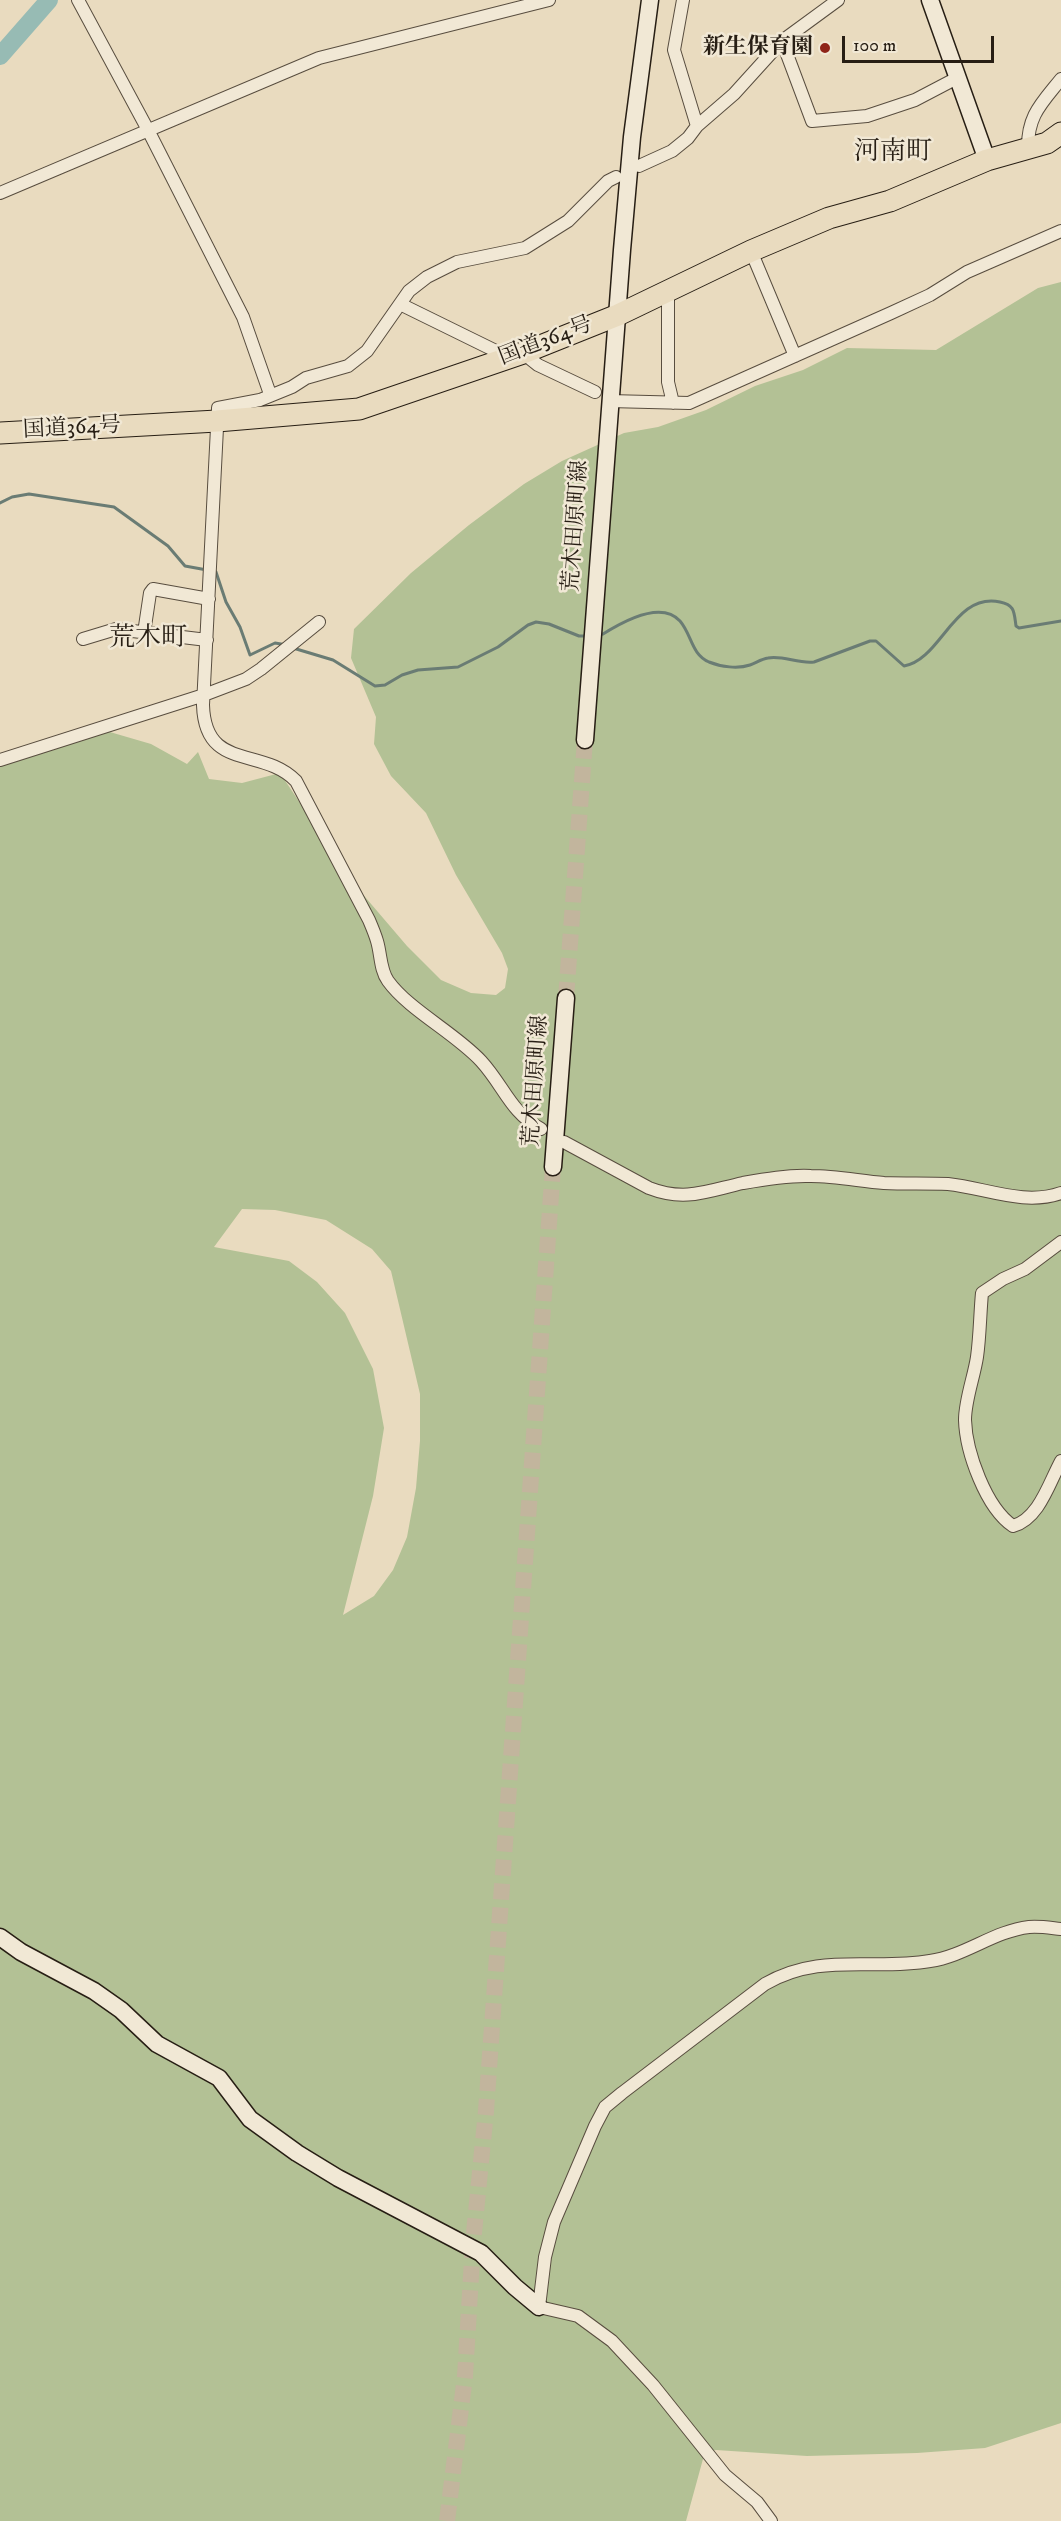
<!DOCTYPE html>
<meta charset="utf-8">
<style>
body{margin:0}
#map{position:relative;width:1061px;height:2521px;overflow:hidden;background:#e9dbbf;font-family:"IM FELL DW Pica",serif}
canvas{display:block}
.scale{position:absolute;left:842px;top:36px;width:152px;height:27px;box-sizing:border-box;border:3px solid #271e14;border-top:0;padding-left:8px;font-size:18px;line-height:21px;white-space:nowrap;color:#271e14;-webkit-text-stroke:4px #f1e8d5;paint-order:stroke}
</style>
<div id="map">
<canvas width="1061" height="2521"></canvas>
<div class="scale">100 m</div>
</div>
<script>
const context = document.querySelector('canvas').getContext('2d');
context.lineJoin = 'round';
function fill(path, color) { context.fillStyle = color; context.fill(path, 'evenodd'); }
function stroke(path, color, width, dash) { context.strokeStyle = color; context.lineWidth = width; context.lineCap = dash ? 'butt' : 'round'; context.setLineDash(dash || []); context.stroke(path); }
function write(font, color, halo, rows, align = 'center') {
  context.font = font + ' "IM FELL DW Pica","Noto Serif JP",serif'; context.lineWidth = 5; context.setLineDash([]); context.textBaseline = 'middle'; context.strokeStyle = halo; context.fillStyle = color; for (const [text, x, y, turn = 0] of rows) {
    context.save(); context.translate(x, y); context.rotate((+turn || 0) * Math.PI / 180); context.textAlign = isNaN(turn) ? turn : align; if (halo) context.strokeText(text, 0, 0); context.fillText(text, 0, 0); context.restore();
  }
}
const green = new Path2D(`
 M1061 282V2423L985 2448 917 2453 807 2456 716 2450 708 2452 703 2459 686 2521H0V764L103 730 151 744 187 764 198 752 209 779 242 783 280 773 354 884 407 946 441 980 471 993 496 995 505 988 508 969 502 953 456 875 426 813 391 776 374 744 376 717 351 658 354 629 411 573 469 525 524 484 562 461 624 433 658 427 706 410 755 386 803 370 847 348 936 350 1038 288ZM242 1209 275 1210 326 1220 372 1249 391 1271 420 1394V1441L416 1488 407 1537 393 1570 374 1596 343 1615 373 1496 384 1428 373 1369 345 1313 317 1282 289 1261 214 1247Z`);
const stream = new Path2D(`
 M0 503 12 497 29 494 114 507 168 546 185 566 207 570
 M213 571 216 572 226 602 240 627 250 655 275 643 287 645
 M597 635 603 634C622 622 661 600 680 621 692 635 691 654 709 662 721 667 738 669 750 665 756 663 761 659 768 658 783 655 798 664 814 662L870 641H876L904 666C941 660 954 592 1000 602 1015 605 1014 612 1016 626L1019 628 1061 621
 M293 648 333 660 375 686 385 685 402 675 418 670 458 667 498 647 528 625 536 622 549 624 579 636H588`);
const river = new Path2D(`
 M0 56 49 0`);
const secondaryTunnel = new Path2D(`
 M566 998 585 740
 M447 2521 465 2376 473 2243 486 2111 553 1167`);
const street = new Path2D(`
 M78 0 148 130 243 317 270 394
 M683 0 674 50 697 126
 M782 41 812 121 867 116 915 100 957 78
 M1028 150C1027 116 1041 104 1061 79
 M639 166 672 151 688 138 697 126 734 94 782 41 838 0
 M0 193 319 58 549 0
 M751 251 795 356
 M668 292V382L673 403
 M400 304 508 357
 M523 353 538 365 595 392
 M609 401 689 403 891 313 930 295 967 272 1061 231
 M144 633 150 593 153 589 209 599
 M83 639 116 629 207 640
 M0 760 204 695 246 679 261 669 319 622
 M541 1129C510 1112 504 1086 481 1061 455 1033 409 1010 388 981 380 970 381 954 377 941 375 934 372 927 369 920L296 781C262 746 205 772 203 705L218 408 260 400 292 387 306 378 348 366 367 351 409 291 427 277 457 262 525 248 568 221 608 181 616 177
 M564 1142 649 1188C685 1202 707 1191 743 1183 765 1179 788 1175 811 1176 835 1176 860 1181 884 1183 905 1184 927 1183 948 1184 986 1188 1024 1206 1061 1193
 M1061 1242 1025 1269 1003 1279 982 1293C980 1314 980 1336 977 1357 974 1377 965 1400 965 1420 966 1452 986 1508 1013 1526 1039 1519 1049 1483 1061 1461
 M771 2521 757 2502 725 2475 653 2385 612 2341 578 2316 539 2307 545 2257 554 2222 595 2126 605 2107 622 2093 765 1984C820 1952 871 1971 930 1961 965 1956 994 1931 1029 1927 1040 1926 1051 1928 1061 1929`);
const secondary = new Path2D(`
 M930 0 987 160
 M585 740 622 250 632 137 650 0
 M553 1167 566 998
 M0 1937 21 1952 94 1991 121 2010 157 2044 219 2078 250 2119 297 2153 338 2178 481 2253 515 2287 539 2307`);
const highway = new Path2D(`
 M0 433 217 421 359 409 523 353 618 315 751 251 829 218 890 201 987 160 1047 143 1061 133`);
const markers = [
 [825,48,6,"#8f2418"]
];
const poiNames = [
 ["新生保育園",813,48]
];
const streetNames = [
 ["国道364号",546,342,-21],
 ["国道364号",72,429,-3],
 ["荒木田原町線",577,526,-86],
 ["荒木田原町線",537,1081,-86]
];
const quarterNames = [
 ["河南町",893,154],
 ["荒木町",148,640]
];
fill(green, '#b3c195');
stroke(stream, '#6a7c74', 3);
stroke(river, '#97bbb4', 18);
stroke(secondaryTunnel, '#c2b59d', 16, [16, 8]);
stroke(street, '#584d3f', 14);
stroke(secondary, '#271e14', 19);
stroke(highway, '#271e14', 23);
stroke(street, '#f1e8d5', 12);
stroke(secondary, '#f1e8d5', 16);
stroke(highway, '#e9dbbf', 21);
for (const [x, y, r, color] of markers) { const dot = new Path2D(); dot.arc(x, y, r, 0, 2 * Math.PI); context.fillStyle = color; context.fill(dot); stroke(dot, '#f1e8d5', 2); }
write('bold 22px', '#271e14', '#f1e8d5', poiNames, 'right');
write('22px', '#271e14', '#f1e8d5', streetNames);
write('26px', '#271e14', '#f1e8d5', quarterNames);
</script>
